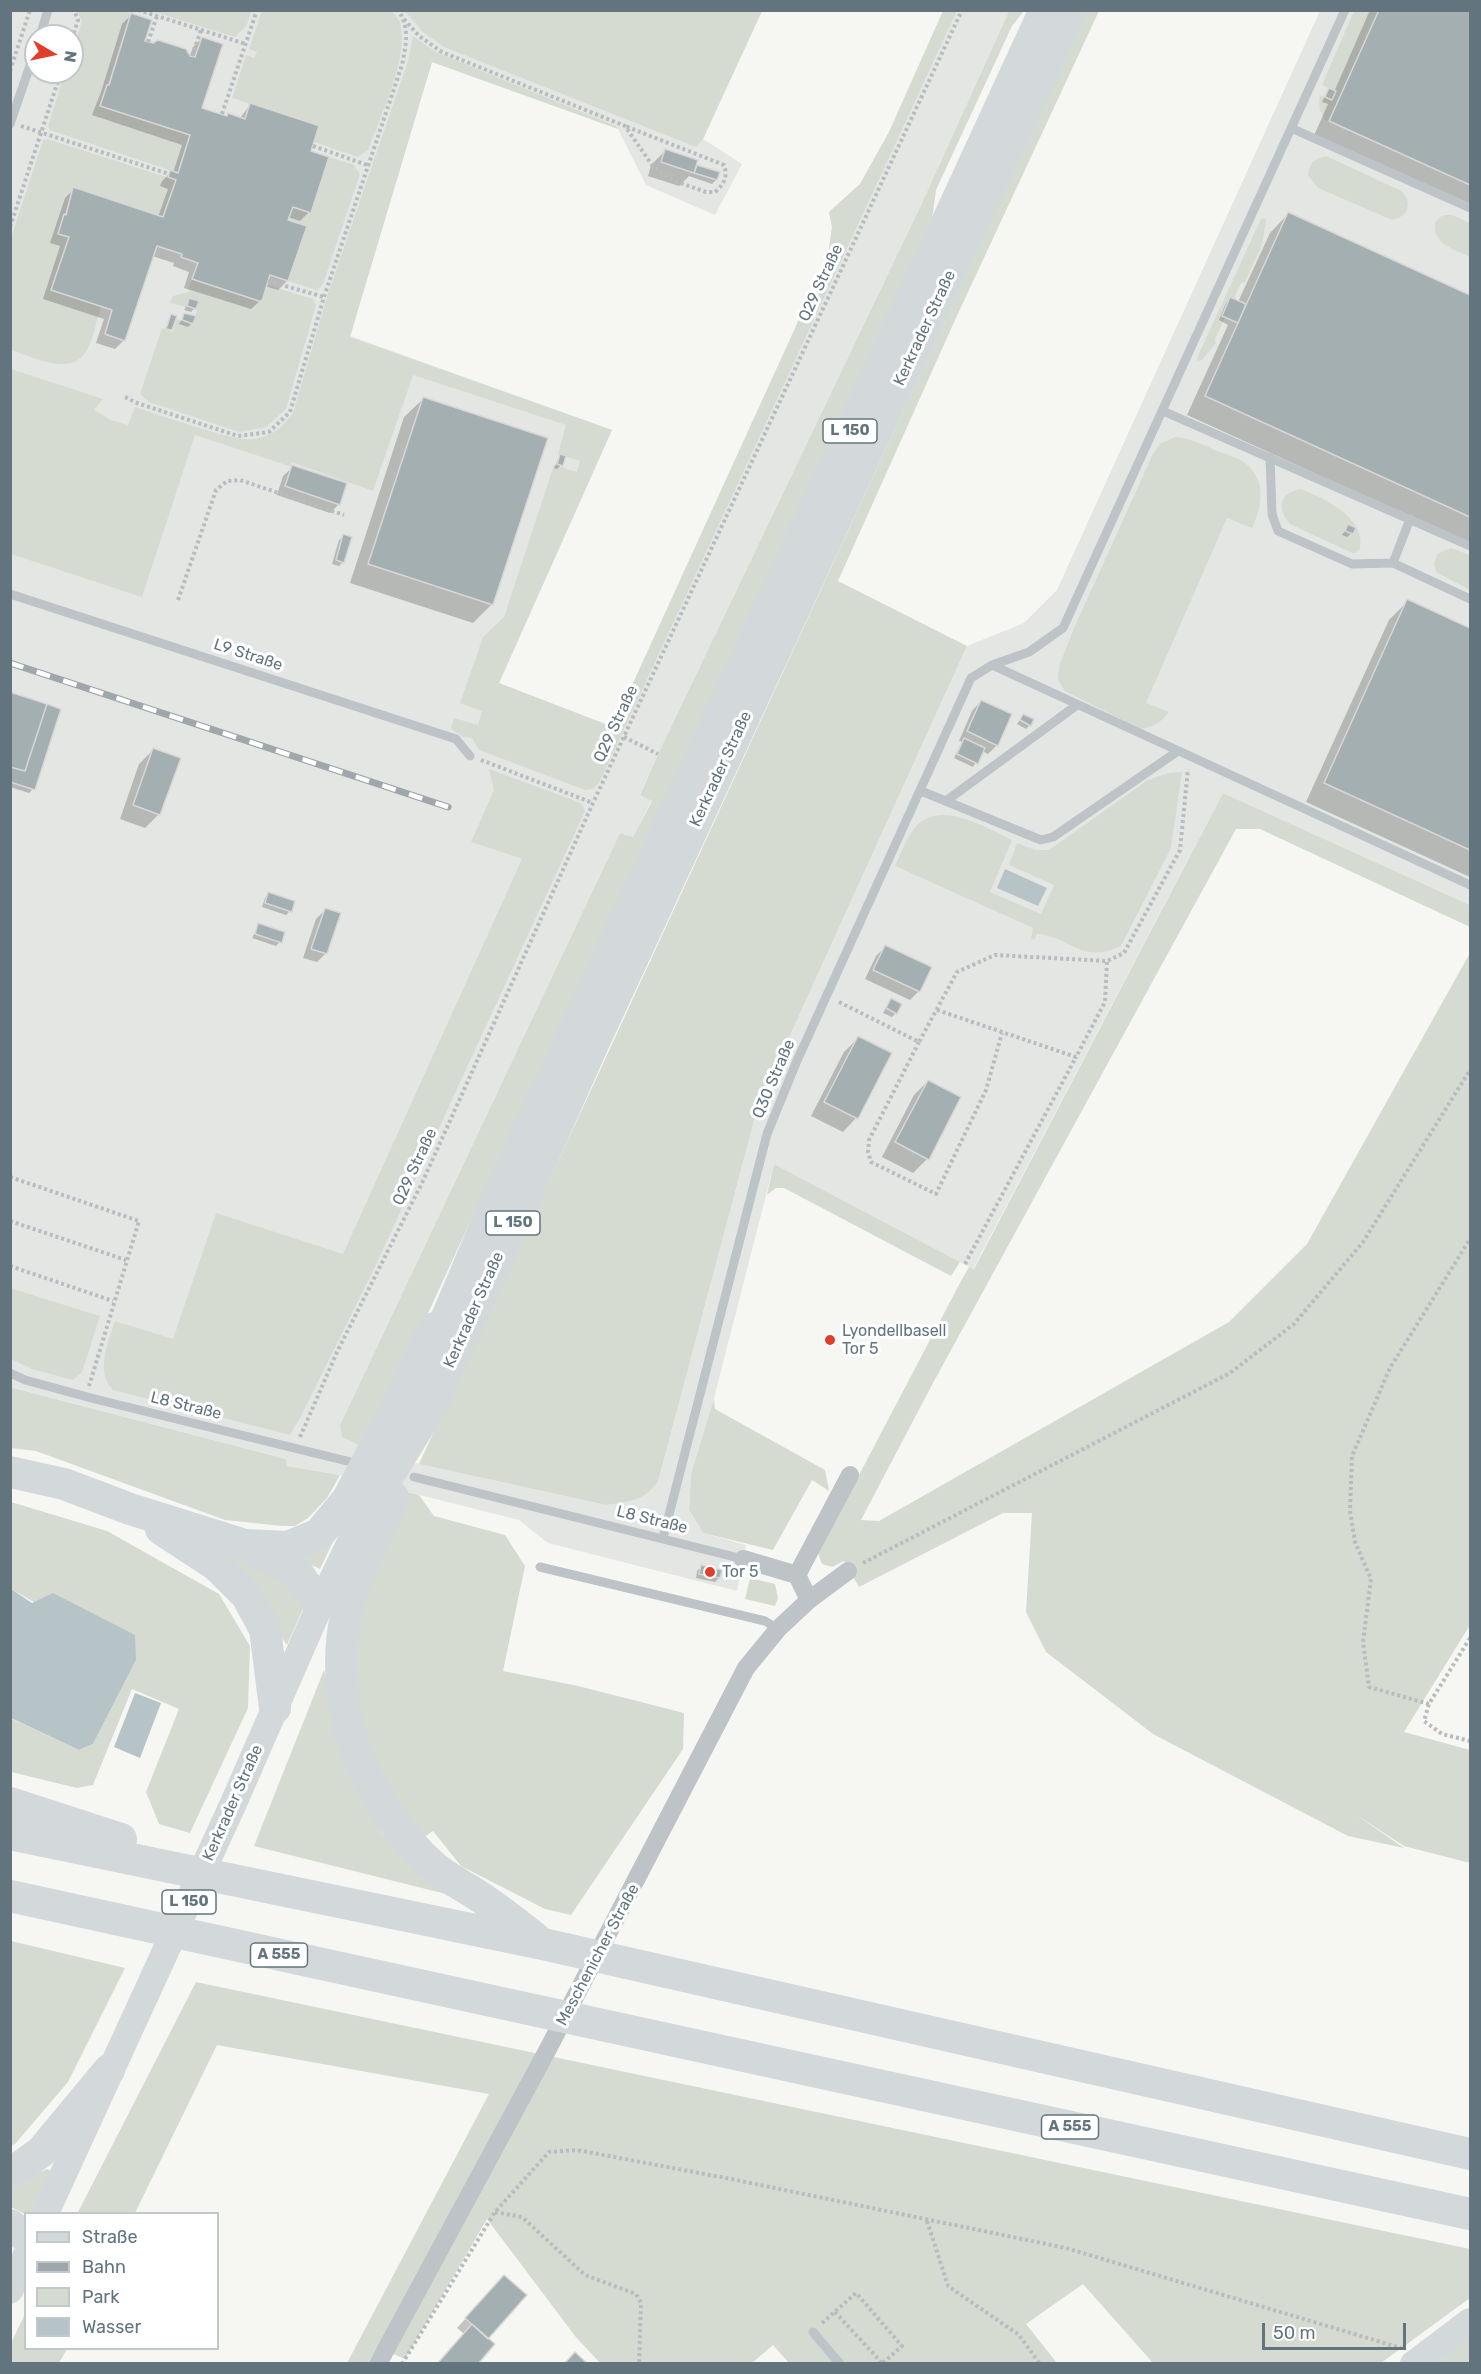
<!DOCTYPE html>
<meta charset="utf-8">
<style>
body{margin:0}
#map{position:relative;width:1481px;height:2374px;overflow:hidden;background:#f6f6f3;font-family:Rubik,sans-serif}
canvas{display:block}
.frame{position:absolute;inset:0;border:12px solid #62757e;pointer-events:none}
.legend{position:absolute;left:24px;top:2212px;width:195px;height:138px;box-sizing:border-box;background:#fff;border:2px solid #c0c8cb;margin:0;padding:8px 10px;list-style:none;font-size:18px;color:#62757e}
.legend li{display:flex;align-items:center;gap:12px;height:30px}
.legend b{width:30px;border:2px solid #c0c8cb}
.north{position:absolute;left:24px;top:24px;width:60px;height:60px;box-sizing:border-box;background:#fff;border:2px solid #c0c8cb;border-radius:50%;rotate:99deg;font-size:16px;font-weight:700;line-height:24px;text-align:center;color:#62757e}
.north::after{content:'';display:block;margin:auto;width:21px;height:27px;background:#e03e29;clip-path:polygon(50% 0,100% 100%,50% 72%,0 100%)}
.scale{position:absolute;left:1262px;top:2323px;width:144px;height:27px;box-sizing:border-box;border:3px solid #62757e;border-top:0;padding-left:8px;font-size:18px;line-height:21px;white-space:nowrap;color:#62757e;-webkit-text-stroke:4px #fff;paint-order:stroke}
</style>
<div id="map">
<canvas width="1481" height="2374"></canvas>
<div class="frame"></div>
<ul class="legend">
<li><b style="height:8px;background:#d3d8db"></b>Straße</li>
<li><b style="height:8px;background:#9fa7ab"></b>Bahn</li>
<li><b style="height:16px;background:#d6dbd2"></b>Park</li>
<li><b style="height:16px;background:#b6c4c7"></b>Wasser</li>
</ul>
<div class="north">N</div>
<div class="scale">50 m</div>
</div>
<script>
const context = document.querySelector('canvas').getContext('2d');
context.lineJoin = 'round';
function fill(path, color) { context.fillStyle = color; context.fill(path, 'evenodd'); }
function stroke(path, color, width, dash) { context.strokeStyle = color; context.lineWidth = width; context.lineCap = dash ? 'butt' : 'round'; context.setLineDash(dash || []); context.stroke(path); }
function write(font, color, halo, rows, align = 'center') {
  context.font = font + ' Rubik,sans-serif'; context.lineWidth = 6; context.setLineDash([]); context.textBaseline = 'middle'; context.strokeStyle = halo; context.fillStyle = color; for (const [text, x, y, turn = 0] of rows) {
    context.save(); context.translate(x, y); context.rotate((+turn || 0) * Math.PI / 180); context.textAlign = isNaN(turn) ? turn : align; if (halo) context.strokeText(text, 0, 0); context.fillText(text, 0, 0); context.restore();
  }
}
const built = new Path2D(`
 M10 11H762L703 139 742 164 715 215 646 185 618 129 432 62 350 336 612 430 499 683 613 727 828 256 832 227 829 212 860 184 889 132 943 11H1009L921 205 658 754 640 794 652 800 633 837 620 833 340 1425 364 1447 419 1464 606 1505 658 1482 758 1106 967 646 1024 623 1057 590 1320 11H1470V905L1223 793 973 1269 774 1164 714 1398 691 1474 689 1510 703 1533 746 1545 737 1591 548 1543 519 1520 340 1475 287 1466 286 1459 11 1387ZM36 36H72V72H36Z`);
const green = new Path2D(`
 M77 11H122L131 13 100 106 189 134 178 173 50 130 48 126 65 72H72V51L82 21Z
 M151 11 251 10V11L247 25 235 37Z
 M262 11H391C395 14 398 18 400 22 410 56 380 117 368 150L358 157 314 142 319 126 232 98 246 55 254 58 257 52 249 49Z
 M405 11H762L703 139 696 147 444 47 422 31Z
 M943 11H957L599 783 593 789 585 790 479 750 472 738 463 737 451 729 454 718 478 725 482 711 460 703 483 637 504 617 554 465 577 472 580 461 558 454 566 425 413 375 373 491 291 462 292 467 195 435 142 597 11 554V369L103 399 94 410 111 420 128 425 135 407C155 414 176 421 197 427 236 439 265 452 293 413L327 297 408 61 413 36 436 52 616 126 618 129 432 62 350 337 612 430 499 683 613 727 828 256 832 227 829 212 860 184 889 132Z
 M1009 11H1024L1012 26 936 190 932 220 376 1426 364 1447 342 1437 340 1425 620 833 633 837 652 801 640 795 658 754 921 205Z
 M1087 11H1099L955 320 838 581 967 646 758 1106 658 1482C642 1502 630 1501 606 1505L419 1464Z
 M1354 11H1379L1329 121 1325 120C1320 112 1318 104 1320 95L1332 100 1336 92 1322 85Z
 M47 139 176 180 163 217 73 187 59 234 69 237 52 290 101 307C97 320 94 335 88 348 74 379 33 357 11 350V238L43 140Z
 M1326 156 1402 191C1413 204 1408 217 1392 220L1318 188 1308 175C1310 162 1314 159 1326 156Z
 M329 157 354 165 360 174 323 284 317 290 288 281 307 226 288 220 293 207 311 213Z
 M1445 215H1452L1470 223V257C1454 249 1432 245 1435 222L1440 217Z
 M1265 218 1266 221 1262 245 1245 282 1241 283 1215 339 1216 343 1202 360 1198 361 1197 358 1261 219Z
 M192 279 262 301 267 285 313 299 316 305 286 409 266 427 239 432 149 402 140 394 162 328 173 332 177 319 194 325 198 301 189 298 186 307 170 303 173 296 188 292Z
 M1175 437C1190 438 1202 444 1215 450 1224 454 1238 457 1246 464 1267 481 1262 507 1252 528L1227 518 1146 703 1169 712C1160 723 1154 727 1140 729L1065 691 1058 680 1059 666 1075 626 1153 454 1160 444Z
 M1301 489C1325 499 1366 517 1360 549L1354 553 1350 552 1290 524C1276 508 1280 492 1301 489Z
 M1451 548 1470 555V590L1436 572 1434 564 1437 554Z
 M489 769 581 803 585 811 375 1267 300 1418 290 1435 113 1390C95 1372 108 1343 115 1321L173 1339 216 1213 343 1254 522 859 471 842 494 790Z
 M1182 772 1171 848 1121 946C1081 965 1072 937 1037 934L1034 940 1031 939 1033 928 895 866C901 853 907 836 917 825 942 800 987 828 1012 840L990 892 1041 914 1054 885 1009 865 1017 843 1035 850H1049L1148 780 1168 773Z
 M1223 793 1470 905V927L1260 829H1236L933 1383 861 1520 879 1521 1229 1322 1307 1244 1470 953V1625L1404 1732 1470 1750V1863L1404 1846 1355 1814 1404 1848 1348 1836 1153 1734 1046 1652 1026 1612 1032 1513H1003L859 1587 844 1561 832 1567 822 1564 818 1553 961 1281 969 1267 974 1269Z
 M774 1164 960 1262 951 1276 784 1188H776L767 1195Z
 M10 1288 100 1316 82 1372 73 1380 32 1369 11 1359Z
 M10 1387 286 1459 287 1466 340 1475 327 1498 308 1518 295 1526H282L225 1520 36 1451 11 1448Z
 M714 1398 715 1409 825 1470 829 1491 812 1480 773 1550 703 1533 689 1510 691 1474Z
 M407 1492 419 1495 434 1516 505 1535 525 1566 503 1671 578 1686 684 1713 683 1749 571 1915 545 1909 461 1866 433 1831 424 1837 390 1797 362 1732 354 1648 374 1569Z
 M11 1502 107 1531 219 1594 250 1646 248 1708 190 1833 159 1824 146 1792 179 1709 132 1689 93 1785 77 1788 11 1772 10 1718 79 1750 93 1744 136 1660 11 1589Z
 M340 1527 320 1569 291 1556Z
 M217 1548 268 1564 306 1602 287 1645Z
 M750 1578 775 1584 778 1598 775 1606 745 1599Z
 M324 1670 348 1769 382 1833 446 1894 254 1846Z
 M11 1941 125 1968 68 2082 15 2144 11 2146Z
 M196 1982 1470 2249V2298L1381 2363H1153L1083 2284 1026 2324 1057 2363H789L773 2345 752 2363H600L575 2336 487 2219 405 2359 377 2347 368 2363H347L489 2094 217 2045 135 2213 77 2214Z
 M47 2169 51 2171 31 2213 25 2214 11 2207 10 2186Z
 M25 2314 26 2348 67 2349 59 2363H11V2343Z
 M1470 2335V2363H1430Z`);
const water = new Path2D(`
 M1005 869 1047 888 1038 906 997 888Z
 M11 1589 32 1603 53 1593 135 1635 136 1660 93 1744 79 1750 11 1718Z
 M135 1693 161 1703 140 1758 114 1747Z`);
const shadow = new Path2D(`
 M1370 10H1470V212L1312 140 1328 104 1322 102 1326 94 1330 90 1334 92Z
 M131 15 143 42 189 59 193 47 202 38 200 109 226 117 240 118 250 105 309 152V212L300 221 288 217 287 281 278 290 265 286 261 300 251 309 184 288 189 272 173 266 174 263 152 256 124 340 115 349 96 343 104 319 43 299 60 246 50 243 65 198 74 189 158 217 168 189 160 186 162 181 171 172 173 173 182 145 92 115 101 92 122 24Z
 M665 151 693 171 697 166 718 173 716 180 712 184 689 176 679 186 648 176 651 165Z
 M1288 214 1470 297V544L1187 415 1228 325 1219 320 1226 303 1230 299 1238 302 1270 233Z
 M190 300 195 308 191 312 184 310Z
 M185 314 192 323 188 327 179 324Z
 M423 399 492 604 473 623 350 583 404 417Z
 M560 456 561 465 557 469 554 468Z
 M293 467 339 504 330 513 277 495 283 476Z
 M1348 526 1352 533 1347 537 1342 535Z
 M344 536 343 562 339 566 332 564 339 540Z
 M1408 601 1470 630V877L1306 802 1389 620Z
 M10 693 33 789 29 793 10 787Z
 M981 701 997 745 988 754 982 751 973 767 954 758 962 742 959 741 972 711Z
 M1023 716 1030 725 1026 729 1017 724Z
 M153 750 159 814 145 828 120 819 139 764Z
 M269 894 290 911 286 915 262 907 265 898Z
 M325 910 326 953 317 962 303 958 316 919Z
 M259 925 280 942 276 946 252 938Z
 M885 947 919 991 910 1000 865 979 876 956Z
 M891 1000 896 1013 892 1017 883 1013Z
 M858 1038 890 1054 856 1118 843 1132 811 1116 844 1052Z
 M928 1081 927 1159 913 1173 882 1157 914 1095Z
 M701 1567 719 1578 715 1582 696 1578 697 1571Z
 M495 2286 525 2295 464 2334 457 2328Z`);
const building = new Path2D(`
 M1379 10H1470V185L1329 121Z
 M131 13 152 20 145 41 153 43 158 40 186 49 190 56 195 57 202 37 223 44 202 108 227 116 228 113 245 119 250 103 317 125 319 126 311 151 329 157 311 213 293 207 288 220 307 226 288 281 270 275 262 301H259L192 279 198 263 181 257 182 254 157 246 125 341 105 334 112 310 51 290 69 237 58 234 64 214 66 215 73 187 163 217 176 180 168 177 170 170 178 173 190 135 100 106 107 85H109Z
 M1329 88 1336 91 1332 100 1325 97Z
 M665 149 698 160 694 173 661 162Z
 M697 165 720 172 717 180 694 173Z
 M1288 212 1470 295V517L1205 396Z
 M1230 297 1246 304 1238 323 1222 316Z
 M189 298 199 301 196 309 187 306Z
 M184 313 196 316 193 324 182 320Z
 M171 314 177 316 172 330 166 329Z
 M423 397 548 438 493 605 368 564Z
 M560 454 566 456 563 466 557 464Z
 M292 465 347 483 340 505 285 486Z
 M1348 524 1356 528 1353 534 1345 531Z
 M343 534 352 537 344 563 336 560Z
 M1407 599 1470 628V850L1324 783Z
 M10 692 47 704 25 771 10 767Z
 M981 700 1012 714 998 746 967 731Z
 M47 704 61 709 35 790 10 782V767L25 771Z
 M1023 714 1034 719 1031 726 1020 720Z
 M964 738 985 748 978 764 957 754Z
 M153 748 181 758 160 815 133 805Z
 M268 892 295 901 292 912 265 903Z
 M325 908 341 913 327 954 311 949Z
 M258 923 285 932 282 943 255 934Z
 M885 945 932 967 920 992 873 970Z
 M891 998 902 1004 897 1014 886 1008Z
 M858 1036 892 1053 858 1119 824 1102Z
 M928 1080 961 1097 929 1160 895 1142Z
 M701 1565 722 1570 720 1578 699 1574Z
 M504 2275 527 2295 488 2339 465 2318Z
 M472 2324 495 2344 478 2364H437Z
 M575 2352 588 2364H564Z`);
const path = new Path2D(`
 M138 10 246 44
 M404 19 419 36 442 52 625 126 652 165 669 179 706 192H715C724 185 728 176 724 165L625 126
 M72 39 78 20 74 10
 M148 42 157 16
 M192 56 201 30
 M10 71 30 10
 M222 114 257 10
 M21 126 169 174
 M313 146 367 165
 M10 227 61 72
 M268 281 324 297
 M125 397 137 403 238 436 269 432 290 412 324 297 402 65C406 45 410 27 398 10
 M178 600 216 490 227 481 240 480 344 515
 M624 737 658 754
 M481 760 593 803
 M839 1002 919 1042 957 972 995 955 1107 961 1124 953 1180 850 1188 769
 M937 1010 1076 1057 1105 1002 1107 961
 M919 1042 869 1140 868 1152 871 1162 936 1194 986 1090 1002 1033
 M10 1177 139 1221 89 1386
 M10 1221 126 1260
 M965 1264 1076 1057
 M10 1266 113 1301
 M300 1437 337 1352 422 1183 593 803 962 10
 M863 1563 1230 1373 1294 1324 1363 1242 1470 1070
 M1470 1638 1429 1704 1424 1721 1442 1734 1470 1741
 M1429 1704 1369 1687 1363 1642 1371 1579 1355 1542 1350 1511 1352 1456 1390 1368 1470 1239
 M495 2212 522 2217 585 2275 636 2294 641 2303 639 2364
 M927 2221 948 2286 1019 2335 1040 2364
 M835 2312 882 2363
 M822 2323 856 2293 902 2346 882 2364
 M402 2364 495 2212 549 2152 577 2150 731 2179 1066 2248 1401 2348`);
const lane = new Path2D(`
 M40 36 48 10
 M10 124 36 48
 M1291 128 1470 208
 M1163 411 1470 546
 M1270 457 1272 514 1278 531 1352 564 1393 563 1470 599
 M1393 563 1410 519
 M10 594 456 739 470 756
 M992 665 1470 885
 M921 791 1041 840 1053 837 1178 751
 M946 801 1077 705
 M10 1373 25 1380 95 1399 355 1463
 M414 1477 743 1559
 M663 1538 767 1134 796 1063 971 678 992 665 1029 652 1063 628 1345 10
 M540 1567 765 1621 778 1629
 M813 2332 840 2364`);
const street = new Path2D(`
 M743 1559 797 1575
 M809 1600 797 1575 850 1475
 M378 2364 548 2049 746 1668 778 1629 809 1600 848 1571`);
const secondary = new Path2D(`
 M1413 2364 1470 2321`);
const primary = new Path2D(`
 M45 2214 234 1802 320 1605 360 1522
 M10 2290 26 2256`);
const highway = new Path2D(`
 M432 1353 500 1192 1045 10
 M10 1472 64 1484 130 1509 245 1545 296 1571 320 1605
 M393 1497C377 1536 356 1575 346 1616 337 1656 341 1707 354 1746 367 1786 402 1840 434 1867 449 1879 465 1887 480 1897 499 1909 517 1924 535 1938
 M360 1522 433 1403 593 1044 1071 10
 M161 1529 216 1565 247 1596 265 1629 275 1708
 M245 1545 288 1547 319 1534 348 1499 394 1411 434 1328
 M10 1803 121 1839
 M10 1834 543 1944 1470 2154
 M10 1896 1470 2214
 M10 2174 41 2152 109 2070
 M10 2225 26 2237`);
const rail = new Path2D(`
 M10 663 448 807`);
const markers = [
 [830,1340,6,"#e03e29"],
 [710,1572,6,"#e03e29"]
];
const shields = [
 [850,431,54],
 [513,1223,54],
 [189,1902,54],
 [279,1955,57],
 [1070,2127,57]
];
const shieldNames = [
 ["L 150",850,431],
 ["L 150",513,1223],
 ["L 150",189,1902],
 ["A 555",279,1955],
 ["A 555",1070,2127]
];
const streetNames = [
 ["Q29 Straße",821,283,-65],
 ["Kerkrader Straße",925,328,-65],
 ["L9 Straße",248,655,18],
 ["Q29 Straße",616,724,-65],
 ["Kerkrader Straße",721,769,-65],
 ["Q30 Straße",774,1079,-67],
 ["Q29 Straße",415,1167,-65],
 ["Kerkrader Straße",474,1310,-66],
 ["L8 Straße",186,1406,14],
 ["L8 Straße",652,1520,14],
 ["Kerkrader Straße",233,1803,-66],
 ["Meschenicher Straße",598,1955,-62]
];
const poiNames = [
 ["Lyondellbasell",842,1331],
 ["Tor 5",842,1349],
 ["Tor 5",722,1572]
];
fill(built, '#e4e6e4');
fill(green, '#d6dbd2');
fill(water, '#b6c4c7');
fill(shadow, '#0003');
fill(building, '#a4afb2');
stroke(building, '#d8d7d6', 1.5);
stroke(path, '#b8bcbe', 4, [3, 3]);
stroke(lane, '#bdc3c6', 9);
stroke(street, '#bdc3c6', 18);
stroke(secondary, '#d3d8db', 26);
stroke(primary, '#d3d8db', 27);
stroke(highway, '#d3d8db', 32);
stroke(rail, '#9fa7ab', 7);
stroke(rail, '#fff', 4.5, [14]);
for (const [x, y, r, color] of markers) { const dot = new Path2D(); dot.arc(x, y, r, 0, 2 * Math.PI); context.fillStyle = color; context.fill(dot); stroke(dot, '#fff', 2); }
for (const [x, y, w] of shields) { const box = new Path2D(); box.roundRect(x - w / 2, y - 12, w, 24, 4.5); context.fillStyle = '#fff'; context.fill(box); stroke(box, '#62757e', 1.5); }
write('bold 15px', '#62757e', null, shieldNames);
write('16px', '#62757e', '#fff', streetNames);
write('16px', '#62757e', '#fff', poiNames, 'left');
</script>
